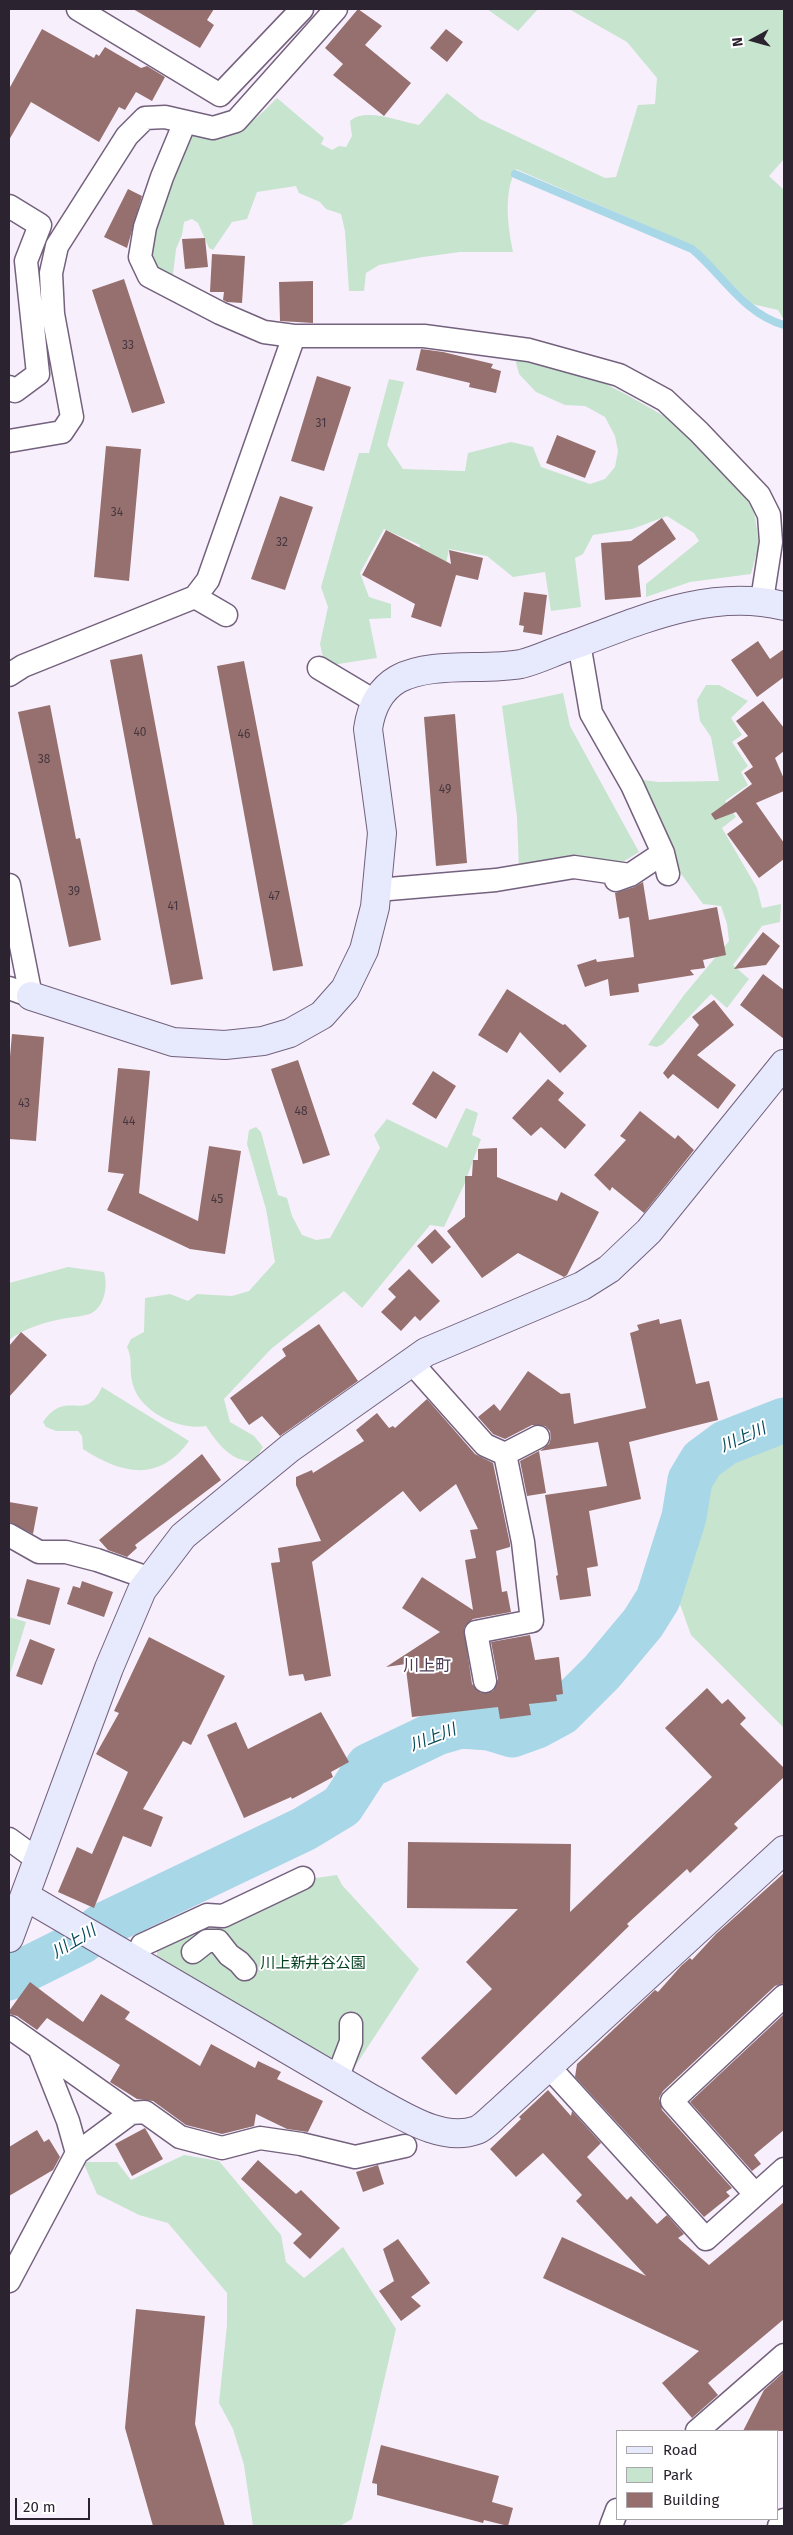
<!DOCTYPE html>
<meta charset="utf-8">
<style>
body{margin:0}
#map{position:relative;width:793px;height:2535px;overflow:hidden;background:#f8effc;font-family:"Fira Sans",sans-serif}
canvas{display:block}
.frame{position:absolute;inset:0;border:10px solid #2b232f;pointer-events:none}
.legend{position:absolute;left:616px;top:2430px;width:162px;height:90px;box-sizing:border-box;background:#fff;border:1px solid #aaa7ac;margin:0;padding:6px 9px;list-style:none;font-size:15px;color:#2b232f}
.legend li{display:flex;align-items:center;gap:10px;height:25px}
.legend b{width:25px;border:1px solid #aaa7ac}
.north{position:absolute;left:728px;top:15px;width:50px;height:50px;-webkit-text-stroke:4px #fff;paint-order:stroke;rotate:263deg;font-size:14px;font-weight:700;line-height:20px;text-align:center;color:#2b232f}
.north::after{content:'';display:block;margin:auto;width:18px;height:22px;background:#2b232f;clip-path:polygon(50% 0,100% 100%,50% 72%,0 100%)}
.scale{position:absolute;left:15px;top:2498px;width:75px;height:22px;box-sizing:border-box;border:2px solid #2b232f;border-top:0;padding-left:6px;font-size:15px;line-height:18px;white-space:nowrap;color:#2b232f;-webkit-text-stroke:4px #fff;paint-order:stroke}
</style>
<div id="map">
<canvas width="793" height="2535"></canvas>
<div class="frame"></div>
<ul class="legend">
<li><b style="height:6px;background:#e7e9fc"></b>Road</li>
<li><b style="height:14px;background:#c7e4ce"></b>Park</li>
<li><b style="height:14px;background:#96706e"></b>Building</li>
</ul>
<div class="north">N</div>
<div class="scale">20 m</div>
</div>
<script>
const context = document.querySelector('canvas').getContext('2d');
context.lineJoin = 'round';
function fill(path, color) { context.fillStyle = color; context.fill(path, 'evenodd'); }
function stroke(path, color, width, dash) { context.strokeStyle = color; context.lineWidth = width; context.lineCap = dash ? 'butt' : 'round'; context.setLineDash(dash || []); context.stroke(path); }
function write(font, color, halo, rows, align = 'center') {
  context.font = font + ' "Fira Sans","Noto Sans JP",sans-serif'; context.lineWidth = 4; context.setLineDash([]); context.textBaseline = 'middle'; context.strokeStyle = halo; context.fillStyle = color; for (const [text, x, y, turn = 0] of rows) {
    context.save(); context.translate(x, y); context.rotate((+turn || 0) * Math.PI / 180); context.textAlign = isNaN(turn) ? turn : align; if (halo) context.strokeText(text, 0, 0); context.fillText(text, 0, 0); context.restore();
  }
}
const green = new Path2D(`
 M487 9H538L518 31Z
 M569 9H784V159L769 176 784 190V320L778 310 752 304 701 254 654 229 516 169C503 194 508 226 513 252H460L423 257 379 265 366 273 364 291H349L345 231 341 214 326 209 320 202 299 193 296 186 257 192 247 219 232 222 213 250 209 248 198 223 192 219 184 222 182 235 176 249 173 274C153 278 151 253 152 239L191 130C237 135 245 131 277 98L324 138 321 144 332 150 339 146 346 147 352 136 350 121C366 107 400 122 419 125L447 93 480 119 605 178 616 177 638 105 655 104 657 78 627 42Z
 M515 359 579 370 629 396 671 420 697 440 749 496 755 517 759 544 751 574 690 582 646 597V584L699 541 694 533 667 516 632 529 593 535 583 554 575 558 581 607 551 611 545 572 513 577 487 556 449 549 446 564 417 557 420 545 384 529 360 573 369 597 391 604V618L369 619 377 658 325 666 320 644 328 607 321 587 359 453H369L389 379 404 382 387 445 403 469 465 471 468 453 511 442 533 447 541 467 590 484 605 479 615 467 618 451 615 436 605 417 585 406 565 405 536 392 519 374Z
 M706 685H719L748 701 731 718 742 735 732 742 748 766 741 772 748 785 725 801 736 817 722 828 757 888 762 908 781 904 780 922 762 926 733 965 749 979 727 1008 711 994 663 1044 657 1047 648 1045 684 995 729 941 727 924 721 906 703 904 666 853 634 779 659 782 719 781 711 737 700 721 697 700Z
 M563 693 570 726 639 852 621 863 519 870 517 817 502 706Z
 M466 1108 478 1113 472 1135 481 1139 464 1185 444 1227 430 1225 362 1308 344 1291 271 1349 224 1399 230 1422 254 1436 263 1447 254 1461C232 1463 217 1443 206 1426 178 1431 137 1410 132 1381 129 1369 133 1359 127 1347L131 1339 144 1332 145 1298 170 1294 188 1301 197 1294 232 1296 249 1291 275 1262 266 1209 247 1144 249 1130 256 1127 261 1132 278 1195 287 1198 292 1216 302 1235 316 1240 330 1238 380 1148 374 1135 387 1119 447 1148Z
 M68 1267 104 1272C108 1286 105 1307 90 1314 83 1316 74 1317 67 1318 46 1322 26 1327 9 1340V1283Z
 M102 1387 189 1441C158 1484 120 1473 83 1449L82 1436 78 1431H56L46 1427 43 1422C67 1387 85 1425 102 1387Z
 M784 1424V1728L691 1635 672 1582 694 1489 705 1468 722 1452 743 1440Z
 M9 1617 26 1622 9 1677Z
 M337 1875 342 1885 419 1969 350 2074 157 1956V1945L209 1921 215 1929 316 1878Z
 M184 2155 219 2161 281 2235 286 2262 304 2278 343 2247 396 2329 352 2519 340 2526H253L244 2465 233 2429 219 2403 227 2325V2293L168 2223 139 2215 97 2194 83 2162H117L131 2180Z`);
const stream = new Path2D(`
 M515 174 692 249C722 274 744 314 784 325`);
const river = new Path2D(`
 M9 1978 81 1942 103 1925 304 1829 342 1806 368 1766 437 1733 461 1726 489 1728 512 1735 537 1726 561 1713 602 1672 643 1623 658 1599 684 1517 690 1480 702 1460 725 1443 784 1420`);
const building = new Path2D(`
 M133 9H214L207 20 214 25 200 48Z
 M358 9 382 26 365 45 411 83 384 116 333 75 343 64 325 48Z
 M42 29 94 58 96 54 99 56 105 47 141 68 147 66 165 77 152 101 136 92 125 110 119 107 99 142 31 102 9 140V89Z
 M446 29 463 42 447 62 430 48Z
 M128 189 142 196 127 248 104 237Z
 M205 238 208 267 185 269 182 239Z
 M212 254 245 256 242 303 227 302 223 300 224 292H210Z
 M124 279 165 403 132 413 92 290Z
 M313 281V323L280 321 279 282Z
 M421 349 443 352 493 364 491 368 501 371 496 393 469 387 470 383 416 370Z
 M317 376 351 387 324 471 291 461Z
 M557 435 596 451 585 478 546 463Z
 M106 446 141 449 129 581 94 577Z
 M280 496 313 507 285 590 251 579Z
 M662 518 676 539 638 566 641 597 605 600 601 543 631 541Z
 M386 530 451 564 449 550 483 558 478 580 456 575 441 627 411 617 415 604 362 575Z
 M524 592 547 595 542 635 523 632 524 626 519 625Z
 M758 641 770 659 784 649V677L757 697 731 660Z
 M142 654 203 979 171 985 110 660Z
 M244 661 303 966 273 971 217 666Z
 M763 701 784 728V751L775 758 784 779V791L756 803 784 843V859L759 878 727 834 743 822 736 812 715 820 711 814 752 784 744 773 753 767 737 743 748 736 736 721Z
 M50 705 76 839 80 838 101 940 69 947 18 712Z
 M455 714 467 863 436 866 424 717Z
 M643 882 649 920 717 907 726 955 703 960 705 968 690 970 694 975 638 984 639 992 610 996 608 979 585 987 577 965 596 959 597 962 634 957 629 917 619 919 615 893 634 887Z
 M763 932 780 946 766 965 734 969Z
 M763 974 784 990V1039L740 1005Z
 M507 989 563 1025 565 1024 587 1046 560 1073 520 1032 507 1053 478 1035Z
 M714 1000 734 1025 697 1055 736 1085 718 1109 673 1074 668 1079 663 1073 699 1025 692 1017Z
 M12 1034 44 1037 36 1141 9 1139V1068Z
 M298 1060 330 1155 303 1164 271 1069Z
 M118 1068 150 1071 139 1193 198 1221 209 1146 241 1151 225 1254 190 1249 107 1210 124 1174 108 1172Z
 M433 1071 456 1086 436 1119 412 1104Z
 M548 1079 564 1093 558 1100 586 1125 565 1149 541 1127 531 1136 512 1118Z
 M640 1111 675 1139 678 1135 694 1150 644 1213 612 1187 610 1191 594 1175 626 1140 620 1136Z
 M497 1148V1177L557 1201 561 1192 599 1212 567 1275 564 1277 518 1253 482 1278 447 1231 465 1217V1176H472L473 1160H478V1149Z
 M435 1229 451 1247 432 1264 417 1246Z
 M409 1269 440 1301 420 1321 415 1316 401 1331 381 1312 396 1297 388 1289Z
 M659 1319 660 1324 681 1319 696 1384 709 1381 718 1420 629 1442 641 1499 589 1511 598 1566 587 1568 591 1596 560 1600 556 1576 558 1575 545 1495 607 1486 598 1442 540 1451 549 1444 551 1438 550 1431 545 1426 532 1425 505 1439 493 1434 478 1417 494 1404 500 1411 528 1371 561 1394 570 1393 574 1424 646 1408 630 1333 639 1330 637 1325Z
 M319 1324 358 1381 280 1436 262 1416 249 1425 230 1398 286 1356 282 1349Z
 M21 1332 47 1355 9 1397V1346Z
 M427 1399 475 1454 493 1463 510 1544V1547L496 1551 502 1592 507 1591 511 1612 473 1619 464 1628 472 1684 481 1693 493 1691 498 1679 491 1642 530 1635 535 1660 559 1657 563 1694 556 1695 557 1701 529 1704 531 1715 500 1719 498 1707 412 1717 406 1669 419 1662 386 1667 440 1632 402 1608 422 1577 473 1610 465 1560 476 1558 470 1530 478 1529 456 1484 420 1512 403 1491 312 1562 331 1676 305 1681 303 1674 289 1676 271 1563 280 1562 278 1548 321 1541 296 1485V1477L312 1470 313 1473 364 1441 356 1430 377 1413 389 1428 393 1426 395 1428Z
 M539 1451 546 1493 527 1496 520 1461Z
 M202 1454 221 1480 135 1545 137 1548 127 1557 108 1550 99 1540Z
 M9 1502 38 1507 33 1534 9 1522Z
 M27 1579 60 1588 50 1625 17 1616Z
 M82 1581 113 1592 104 1617 67 1604 73 1586 80 1588Z
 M149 1637 225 1676 191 1745 183 1741 143 1809 163 1817 151 1847 123 1836 94 1908 58 1892 77 1847 92 1854 128 1772 96 1754 119 1713 114 1711Z
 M30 1639 55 1649 42 1685 16 1676Z
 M707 1688 722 1704 728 1699 746 1718 740 1724 784 1768V1777L734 1824 738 1828 690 1873 687 1869 627 1924 629 1926 456 2095 421 2058 492 1989 466 1962 518 1909 407 1908 408 1842 571 1844 570 1912 712 1777 665 1728Z
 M321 1712 349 1762 331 1772 333 1777 292 1799 291 1797 244 1818 207 1735 236 1722 248 1749Z
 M784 1873V1983L775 1986 663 2091 659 2098 662 2110 732 2188 726 2192 730 2196 704 2217 575 2077 577 2064 655 1990 658 1992 681 1966 690 1958 692 1960 716 1934Z
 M30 1982 83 2022 101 1994 130 2012 125 2019 200 2066 211 2044 255 2068 258 2061 281 2072 277 2079 323 2101 308 2132 287 2129 256 2114 254 2126 222 2134 186 2125 153 2101 137 2099 110 2082 120 2065 47 2018 37 2030 17 2016 9 2014V2011Z
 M784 2014V2130L754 2155 761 2164 752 2171 690 2102Z
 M548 2090 571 2116 572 2111 601 2143 587 2157 627 2200 631 2196 657 2224 667 2215 684 2234 678 2238 709 2265 784 2202V2319L708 2383 718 2395 692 2418 662 2383 699 2351 543 2278 562 2237 646 2276 576 2201 582 2195 543 2153 516 2177 490 2149 521 2119 519 2117Z
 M145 2128 163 2159 132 2176 115 2144Z
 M37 2130 44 2142 49 2139 60 2157 53 2170 9 2196V2147Z
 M258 2160 296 2194 301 2190 340 2228 310 2259 293 2243 302 2234 241 2179Z
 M378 2165 384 2184 363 2192 356 2172Z
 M398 2239 430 2283 411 2297 421 2306 401 2321 379 2291 394 2281 383 2249Z
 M136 2309 205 2316 195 2424 225 2526H153L125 2428Z
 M784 2372V2431H743L764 2390Z
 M381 2445 499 2476 492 2502 513 2508 508 2526 484 2520 483 2523 377 2495V2484L372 2483Z`);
const street = new Path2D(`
 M78 9 220 95 302 9
 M185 122 162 177 145 227 140 257 149 276 220 313 264 332 294 336H424L529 350 619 375 665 400 699 432 759 495 769 515 771 542 762 600
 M9 206 40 225 26 261 38 374 15 391 9 387
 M9 441 62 432 72 417 53 314 51 273 57 246 127 136 145 118 165 117 213 128 236 121 336 9
 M195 597 226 615
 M579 643 591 713 632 785 663 853 668 874
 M319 668 376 702
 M9 675 23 666 195 597 208 580 294 336
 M616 880 630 875 663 853
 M9 885 31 996 9 988
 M377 890 496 880 574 867 630 875
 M411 1362 485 1445 505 1454 538 1437
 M9 1535 39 1552H66L97 1560 148 1578
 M485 1681 476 1632 532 1621 523 1542 505 1454
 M9 1839 38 1860
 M142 1945 207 1915 223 1916 303 1878
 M193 1952 207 1941H218L229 1955 239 1962 245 1969
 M9 2027 39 2048 68 2121 77 2153
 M39 2048 131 2113 145 2112 180 2137 222 2148 260 2138 301 2144 355 2157 405 2146
 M548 2066 706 2239 784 2169
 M341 2068 351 2042V2024
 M755 2194 672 2101 784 1996
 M9 2281 77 2153 131 2113
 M697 2431 784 2355
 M611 2526 617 2510
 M779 2526 784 2520`);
const secondary = new Path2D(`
 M31 996 173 1042 225 1045 263 1041 290 1033 322 1015 345 989 364 950 375 907 382 833 368 729C371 708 379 690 398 679 432 661 483 671 521 664 538 660 555 651 571 646 641 620 710 588 784 606
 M25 1896 372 2099C402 2115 442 2143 477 2130 484 2127 492 2118 498 2113L784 1850
 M9 1938 109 1668 142 1590 183 1536 290 1448 426 1352 582 1286 609 1269 649 1231 784 1064`);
const numberNames = [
 ["33",128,346],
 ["31",321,424],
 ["34",117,513],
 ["32",282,543],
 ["40",140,733],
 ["46",244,735],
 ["38",44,760],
 ["49",445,790],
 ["39",74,892],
 ["47",274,897],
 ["41",173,907],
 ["43",24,1104],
 ["48",301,1112],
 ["44",129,1122],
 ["45",217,1200]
];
const parkNames = [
 ["川上新井谷公園",313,1964]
];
const waterNames = [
 ["川上川",743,1438,-24],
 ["川上川",433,1738,-21],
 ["川上川",74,1942,-31]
];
const neighbourhoodNames = [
 ["川上町",427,1667]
];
fill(green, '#c7e4ce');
stroke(stream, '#a8d7e8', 8);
stroke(river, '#a8d7e8', 45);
fill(building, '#96706e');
stroke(street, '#73617d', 25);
stroke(secondary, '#73617d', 30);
stroke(street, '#fff', 22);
stroke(secondary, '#e7e9fc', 28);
write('12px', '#46363f', null, numberNames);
write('15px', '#003f1e', '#fff', parkNames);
write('italic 16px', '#034759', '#fff', waterNames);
write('16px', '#4b3a54', '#fff', neighbourhoodNames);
</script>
